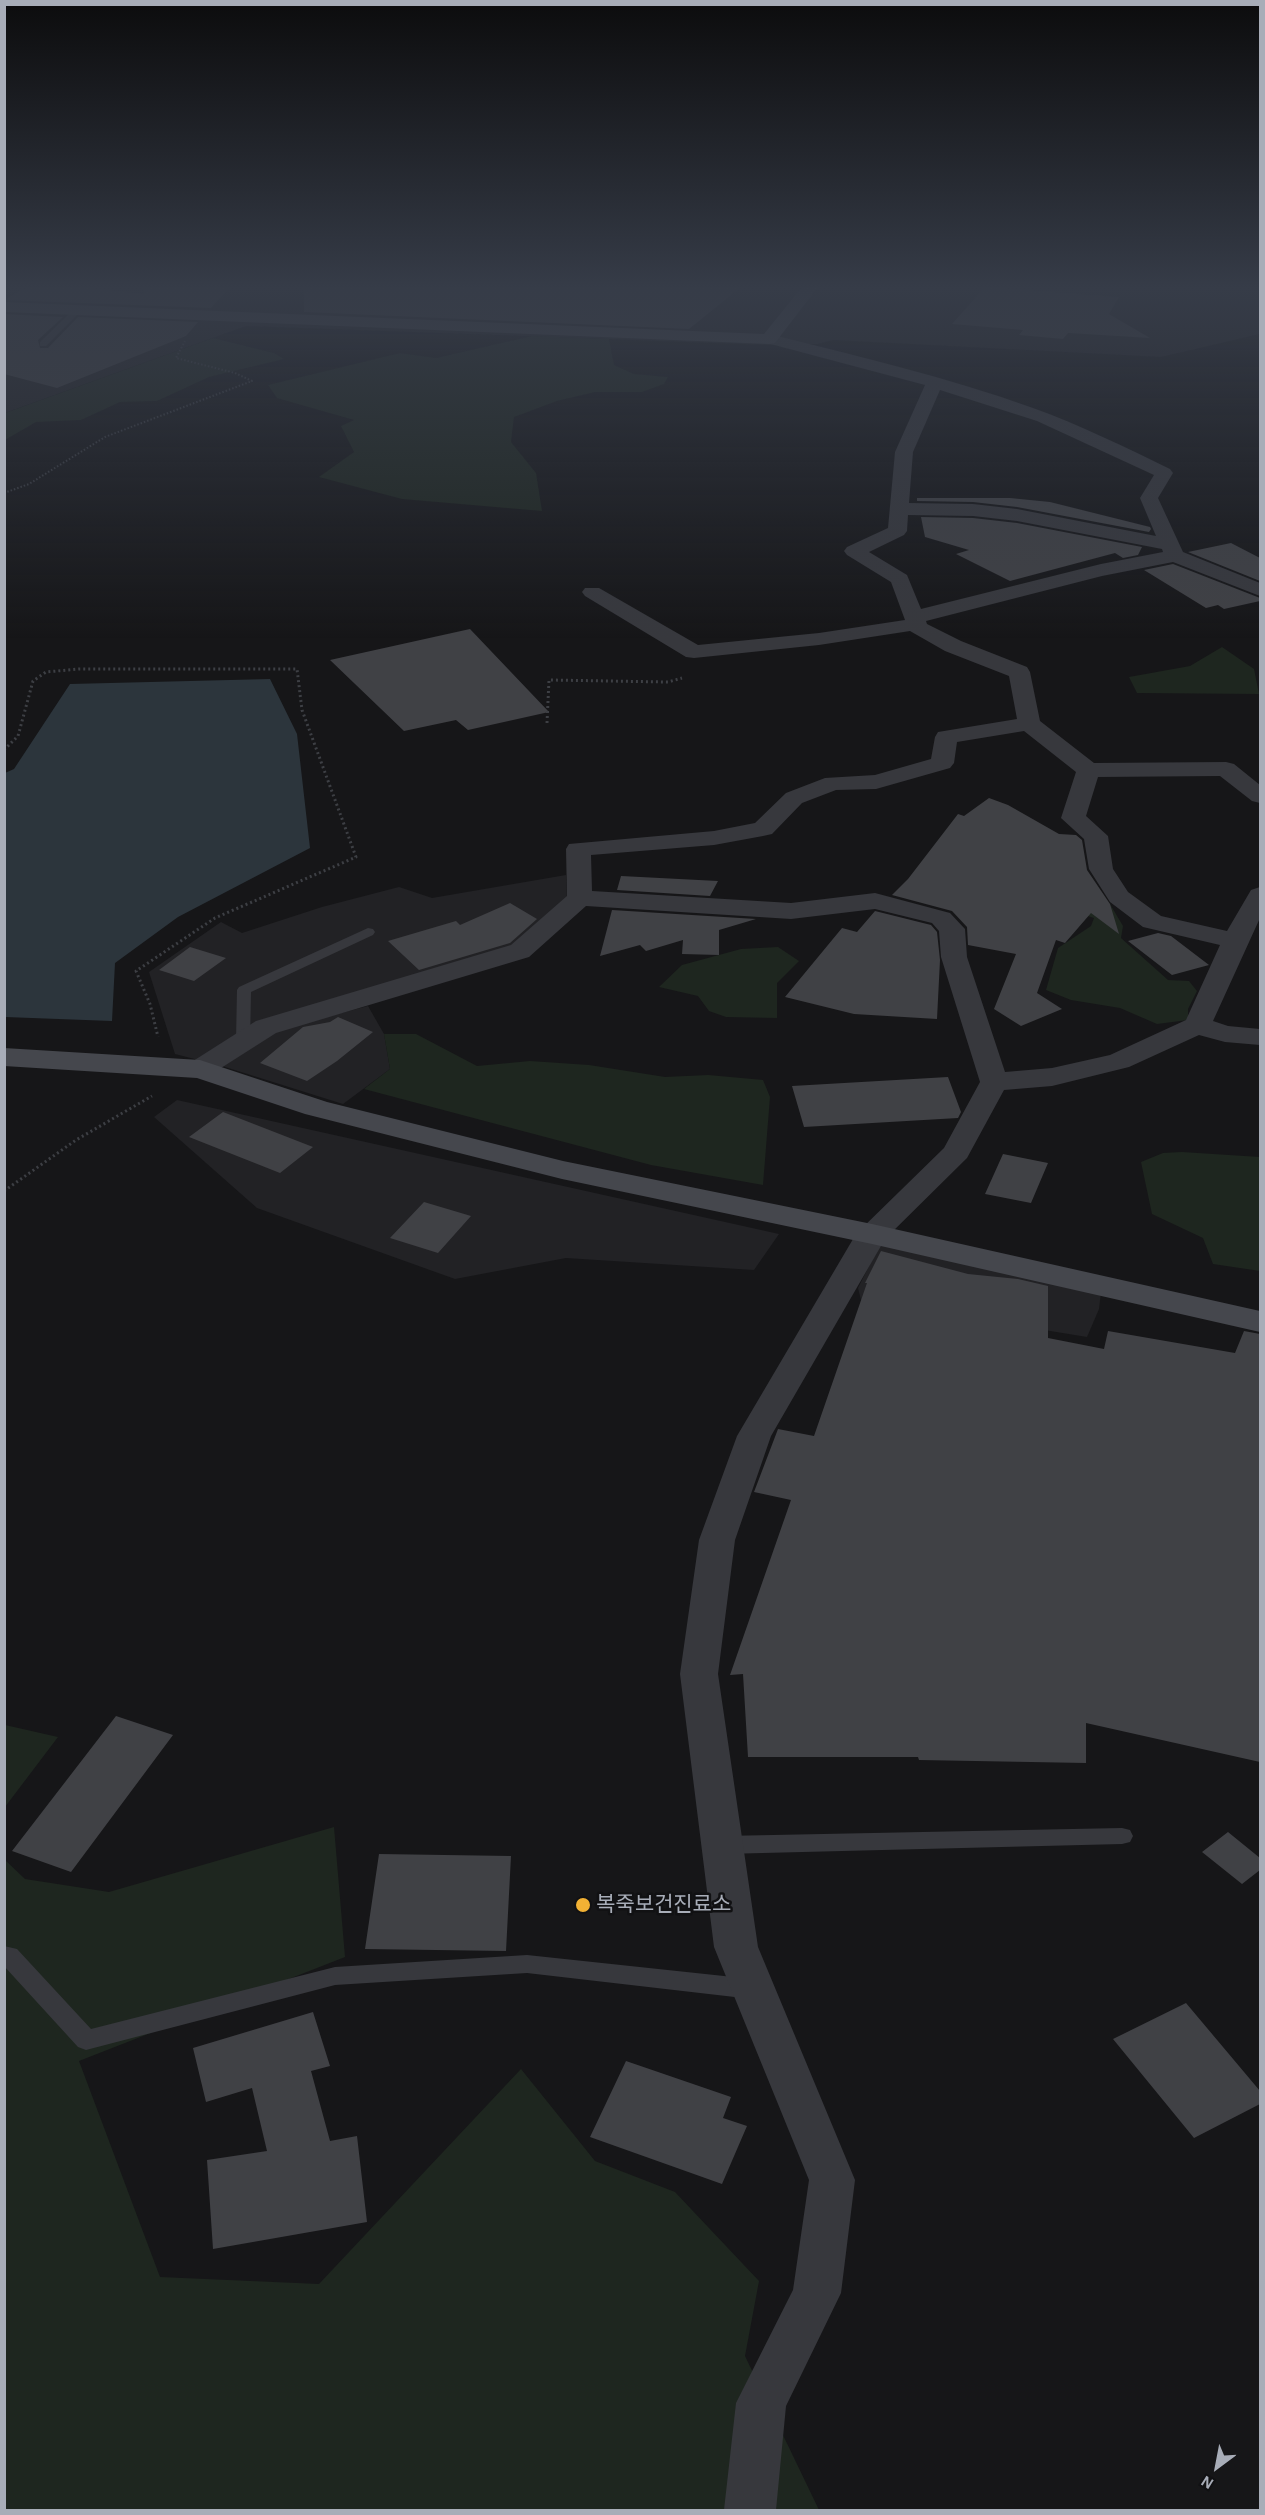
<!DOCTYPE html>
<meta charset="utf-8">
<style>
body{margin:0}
#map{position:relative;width:1265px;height:2515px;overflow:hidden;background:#161618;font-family:"Alegreya Sans",sans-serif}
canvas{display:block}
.frame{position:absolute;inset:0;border:6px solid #a8adb8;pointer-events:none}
.north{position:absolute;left:1187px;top:2437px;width:60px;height:60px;-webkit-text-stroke:4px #111113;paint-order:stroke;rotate:212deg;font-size:16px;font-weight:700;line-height:24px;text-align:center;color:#a8adb8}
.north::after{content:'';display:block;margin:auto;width:21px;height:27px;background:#a8adb8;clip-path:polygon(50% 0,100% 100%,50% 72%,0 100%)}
</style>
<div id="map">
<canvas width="1265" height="2515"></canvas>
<div class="frame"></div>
<div class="north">N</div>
</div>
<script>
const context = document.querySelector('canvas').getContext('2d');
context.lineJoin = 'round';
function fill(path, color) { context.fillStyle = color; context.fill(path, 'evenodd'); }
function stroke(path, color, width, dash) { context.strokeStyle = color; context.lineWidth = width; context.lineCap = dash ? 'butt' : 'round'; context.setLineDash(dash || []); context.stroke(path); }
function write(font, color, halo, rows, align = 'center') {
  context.font = font + ' "Alegreya Sans","Noto Sans KR",sans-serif'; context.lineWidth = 5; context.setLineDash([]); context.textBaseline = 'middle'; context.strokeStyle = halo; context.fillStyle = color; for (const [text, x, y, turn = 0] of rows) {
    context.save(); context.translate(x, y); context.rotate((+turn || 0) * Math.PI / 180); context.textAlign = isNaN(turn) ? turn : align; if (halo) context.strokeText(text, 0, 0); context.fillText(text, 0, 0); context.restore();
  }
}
const built = new Path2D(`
 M18 287H1260V334L1161 357 833 340 818 344 770 345 246 326 5 413V292Z
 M566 875 567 899 513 946 273 1031 368 1006 384 1034 390 1069 343 1104 222 1066 175 1054 149 972 221 922 242 933 322 907 399 887 432 898Z
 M177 1100 779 1234 754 1270 566 1258 455 1279 257 1208 154 1117Z
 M880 1244 1101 1292 1099 1309 1087 1337 861 1300 858 1288Z`);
const green = new Path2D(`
 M532 336 609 339 614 365 634 374 668 377 664 384 642 392H595L557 401 514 417 511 442 536 473 542 511 402 499 319 477 354 452 341 426 354 420 277 398 268 385 400 353 436 358Z
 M213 338 274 353 284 359 209 377 157 401 120 402 81 420 36 422 5 440V413Z
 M1222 647 1254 669 1259 694 1137 693 1129 677 1190 666Z
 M1056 884 1110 904 1123 926 1121 938 1168 980 1189 981 1197 991 1188 1009V1020L1157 1024 1120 1008 1071 1000 1046 990 1058 948 1091 926 1094 918 1034 899Z
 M778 947 799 961 777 983V1018L726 1017 709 1011 698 996 659 987 682 965 741 949Z
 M384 1034H416L477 1066 530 1061 589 1065 665 1077 708 1075 763 1080 770 1097 763 1185 651 1165 364 1089 390 1069Z
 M1182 1152 1260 1157V1271L1213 1264 1203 1238 1152 1214 1141 1162 1163 1153Z
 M5 1725 58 1737 5 1807 4 1725Z
 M334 1827 345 1957 79 2061 160 2277 319 2284 521 2069 595 2161 675 2192 759 2281 745 2356 819 2510H5L4 1859 25 1879 109 1892Z`);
const water = new Path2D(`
 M270 679 297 734 310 848 178 917 115 963 112 1021 5 1017V773L14 769 70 684Z`);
const building = new Path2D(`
 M27 287H78L144 294V287H230L211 308 4 300Z
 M304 287H741L689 329 304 312Z
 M985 287 1119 297 1109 314 1150 338 1068 333 1063 339 1019 335 1023 330 952 324Z
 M4 314 63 317 38 340 40 348H48L78 317 198 322 186 336 57 388 4 374Z
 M917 498H1010L1050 502 1150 527 1151 529 1149 532 1017 507 973 502 917 501Z
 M921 517 973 518 1017 523 1142 547 1138 555 1123 558 1115 553 1010 581 956 554 969 550 925 537Z
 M1231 543 1260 558V581L1188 552Z
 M1173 564 1260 598V601L1224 609 1218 605 1206 608 1144 570Z
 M470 629 549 712 468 730 456 720 404 731 330 660Z
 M989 798 1008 805 1059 834 1076 835 1082 840 1087 870 1110 904 1119 934 1091 913 1065 943 1056 940 1037 993 1062 1009 1021 1026 994 1009 1016 954 968 945 967 927 952 911 892 895 908 879 958 814 964 816Z
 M621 876 718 881 710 896 617 890Z
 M510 903 537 919 510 943 419 970 388 941 456 921 460 925Z
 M612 910 756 919 719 930V955L682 954 683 940 646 951 640 945 600 956Z
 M875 911 931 925 937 932 940 960 937 1019 854 1014 785 997 842 928 857 932Z
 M1158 933 1171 936 1209 965 1172 975 1128 941Z
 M190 947 226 958 194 981 159 970Z
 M338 1017 373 1032 337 1061 307 1081 260 1063 303 1027 330 1022Z
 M948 1077 961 1112 958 1118 804 1127 792 1086Z
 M223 1112 313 1147 280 1173 189 1137Z
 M1003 1154 1048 1163 1031 1203 985 1194Z
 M424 1202 471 1216 438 1253 390 1238Z
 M881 1251 968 1274 1018 1279 1048 1286V1338L1104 1349 1108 1331 1235 1353 1244 1331 1260 1334V1762L1086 1723V1763L919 1760 918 1757H748L743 1674 730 1675 791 1500 754 1492 778 1429 814 1436 867 1283H865Z
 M116 1716 173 1735 71 1872 12 1851Z
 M1228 1832 1260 1858V1870L1242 1884 1202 1852Z
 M379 1854 511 1856 506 1951 365 1949Z
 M1186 2003 1260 2091V2104L1194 2138 1113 2039Z
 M313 2012 330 2066 311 2071 330 2141 357 2136 367 2222 213 2249 207 2160 267 2151 252 2088 206 2102 193 2048Z
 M626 2061 731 2097 723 2118 747 2126 722 2184 590 2137Z`);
const pathFar1 = new Path2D(`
 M4 493 29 484 105 437 252 381 235 373 176 358 185 341`);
const path = new Path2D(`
 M547 723 549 680 668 682 682 678
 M4 750 18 736 33 681 46 672 79 669H297L302 710 356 857 215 918 136 971 150 1004 158 1037
 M4 1191 76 1140 152 1096`);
const lane = new Path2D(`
 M75 308 82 310 46 346H40V342Z
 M368 928 373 929 375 932 373 935 251 992 250 1041 243 1045 238 1044 236 1041 237 990 239 987Z
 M1122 1828 1130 1830 1133 1836 1130 1842 1122 1844 723 1854 715 1851 712 1845 715 1839 723 1836Z
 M4 1946 17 1949 91 2029 335 1967 527 1955 752 1979 760 1982 763 1989 760 1996 752 1999 527 1973 335 1985 86 2050 78 2047 4 1966Z`);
const street = new Path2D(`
 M769 334C858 356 947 377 1033 408 1080 425 1125 447 1170 469L1173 473 1158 498 1183 552 1260 583V596L1173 562 1102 576 926 621 927 624 961 641 1027 667 1030 672 1040 721 1094 763 1226 762 1234 764 1260 785V803L1252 801 1220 776 1098 777 1086 816 1108 836 1113 869 1128 892 1161 916 1227 931 1251 890 1260 887V918L1213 1021 1228 1026 1260 1029V1045L1225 1042 1199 1035 1129 1067 1052 1086 1004 1090 967 1158 885 1239 771 1436 735 1540 718 1674 758 1947 855 2180 841 2293 786 2406 776 2510H724L736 2403 793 2290 809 2180 714 1947 680 1674 699 1540 737 1436 856 1234 944 1148 980 1082 941 957 939 931 932 923 875 909 791 919 586 906 529 957 276 1033 210 1075 200 1078 190 1075 186 1069 190 1063 256 1021 511 945 567 896 566 849 569 844 714 831 755 823 786 793 825 778 875 775 931 759 935 737 938 732 1017 719 1009 676 945 651 910 631 819 645 694 658 686 657 585 596 582 592 585 588H599L698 645 819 633 905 620 891 582 847 555 844 551 847 547 888 528 895 452 925 385 763 342 761 339 763 336ZM940 390 1037 421 1154 475 1140 498 1156 536 1017 509 973 504 909 503 913 452ZM908 515 973 516 1017 521 1162 549 1163 552 1101 564 921 609 907 575 869 552 904 535 907 531ZM1024 731 1076 772 1061 818 1084 839 1089 869 1110 902 1143 927 1220 945 1186 1020 1110 1055 1052 1068 1005 1072 967 957 965 929 950 913 875 893 791 903 592 891 591 855 714 845 763 836 772 834 802 803 836 790 876 789 950 768 954 763 957 742Z`);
const secondary = new Path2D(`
 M802 287H818L775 343 769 344 4 312V302L764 334Z
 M4 1048 200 1060 327 1102 563 1161 872 1224 1260 1311V1332L872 1244 562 1179 305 1114 197 1078 4 1066Z`);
const markers = [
 [583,1905,8,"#f2b134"]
];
const nearPoinames = [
 ["복죽보건진료소",596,1905]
];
fill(built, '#222225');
fill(green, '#1e261f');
fill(water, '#2c353c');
fill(building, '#404145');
stroke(pathFar1, '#3d3f44', 2, [1.5, 2]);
stroke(path, '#3d3f44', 3, [2, 3]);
fill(lane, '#37383d');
fill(street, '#37383d');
fill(secondary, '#45474d');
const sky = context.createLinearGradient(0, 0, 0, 639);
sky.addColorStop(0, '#0c0c0d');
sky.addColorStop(0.45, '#363c48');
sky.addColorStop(1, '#363c4800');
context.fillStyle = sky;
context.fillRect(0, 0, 1265, 639);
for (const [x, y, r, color] of markers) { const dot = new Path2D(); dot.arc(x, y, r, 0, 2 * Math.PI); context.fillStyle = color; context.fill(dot); stroke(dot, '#111113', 2); }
write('21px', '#a8adb8', '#111113', nearPoinames, 'left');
</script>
